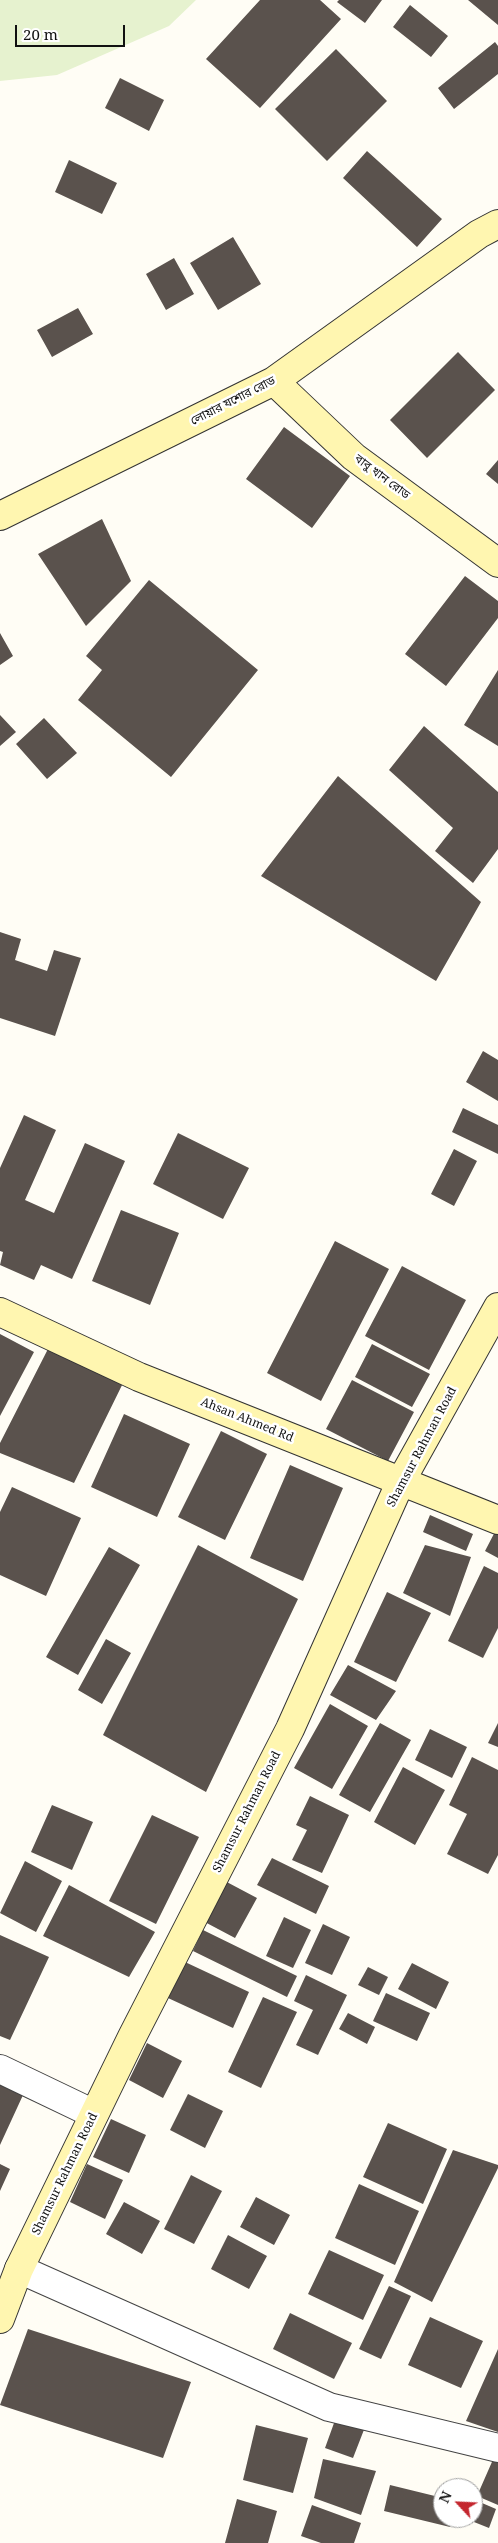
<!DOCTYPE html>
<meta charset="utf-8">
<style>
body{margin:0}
#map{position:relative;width:498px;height:2543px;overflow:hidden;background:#fffdf5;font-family:"Noto Serif",serif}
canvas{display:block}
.north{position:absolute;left:433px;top:2478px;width:50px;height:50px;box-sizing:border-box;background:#fff;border:1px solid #a0a0a0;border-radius:50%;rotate:295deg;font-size:14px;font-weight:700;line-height:20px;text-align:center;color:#111}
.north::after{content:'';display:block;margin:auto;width:18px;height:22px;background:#c4262e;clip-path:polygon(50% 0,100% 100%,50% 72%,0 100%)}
.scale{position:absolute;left:15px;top:25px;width:110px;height:22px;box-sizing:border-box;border:2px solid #111;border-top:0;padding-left:6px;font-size:15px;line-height:18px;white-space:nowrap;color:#111;-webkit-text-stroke:4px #fff;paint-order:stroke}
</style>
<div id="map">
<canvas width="498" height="2543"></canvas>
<div class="north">N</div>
<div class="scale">20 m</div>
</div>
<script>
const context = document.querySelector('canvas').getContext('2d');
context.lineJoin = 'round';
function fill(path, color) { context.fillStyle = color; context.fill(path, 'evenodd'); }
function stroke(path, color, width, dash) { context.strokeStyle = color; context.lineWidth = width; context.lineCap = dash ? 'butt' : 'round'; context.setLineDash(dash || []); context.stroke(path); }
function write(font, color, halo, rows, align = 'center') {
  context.font = font + ' "Noto Serif","Noto Sans Bengali",serif'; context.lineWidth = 5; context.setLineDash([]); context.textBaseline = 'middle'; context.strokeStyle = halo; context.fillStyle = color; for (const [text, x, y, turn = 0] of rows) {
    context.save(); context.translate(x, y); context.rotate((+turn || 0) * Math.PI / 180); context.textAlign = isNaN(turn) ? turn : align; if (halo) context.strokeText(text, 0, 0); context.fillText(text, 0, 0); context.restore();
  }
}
const pitch = new Path2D(`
 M0 0H196L169 26 57 75 0 81Z`);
const building = new Path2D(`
 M260 0H320L341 19 260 108 206 59Z
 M339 0H382L365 23 337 2Z
 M468 0H498V25Z
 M410 5 448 36 431 57 393 27Z
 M495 42 498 46V74L454 109 438 88Z
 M336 49 387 101 327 161 275 109Z
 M120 78 164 100 149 131 105 108Z
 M367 151 442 219 417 247 343 178Z
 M69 160 117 183 102 214 55 192Z
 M233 237 261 284 218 310 190 263Z
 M174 258 194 294 166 310 146 274Z
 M78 308 93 334 52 357 37 330Z
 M458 352 495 390 427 458 390 420Z
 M284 427 350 476 312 528 246 479Z
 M498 460V484L486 474Z
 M102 519 131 581 86 626 38 554Z
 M465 576 498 601V618L446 686 405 654Z
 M149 580 258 670 171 777 78 700 102 670 86 656Z
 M0 633 13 656 0 665Z
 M498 670V746L464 725Z
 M0 715 16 732 0 746Z
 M44 718 77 753 47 779 16 744Z
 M424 726 498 792V849L473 883 435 851 453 828 389 770Z
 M338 776 481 902 436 981 261 876Z
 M0 932 21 939 15 960 47 971 54 950 81 958 55 1036 0 1018Z
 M483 1051 498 1060V1101L466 1082Z
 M463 1108 498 1125V1154L452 1132Z
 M24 1115 56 1130 25 1200 54 1213 85 1143 125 1161 72 1279 41 1265 34 1280 0 1265 3 1252 0 1251V1168Z
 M178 1133 249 1168 223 1219 153 1184Z
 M454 1149 477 1161 454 1206 431 1194Z
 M121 1210 179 1233 150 1305 92 1281Z
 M335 1241 389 1269 321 1401 267 1373Z
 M402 1266 466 1300 429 1370 365 1336Z
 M0 1334 34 1352 0 1416Z
 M372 1344 430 1374 412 1407 355 1377Z
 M49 1347 125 1379 74 1483 0 1453V1443Z
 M352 1380 414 1412 388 1461 326 1429Z
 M124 1414 190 1444 157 1517 91 1487Z
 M221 1431 267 1454 225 1540 178 1517Z
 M290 1465 343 1488 303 1581 250 1558Z
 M12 1487 81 1518 46 1596 0 1575V1512Z
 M430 1515 473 1534 466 1551 423 1532Z
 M498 1526V1558L485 1551Z
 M198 1545 298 1599 206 1792 103 1735Z
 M425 1545 471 1557 450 1616 403 1593Z
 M109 1547 140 1565 78 1675 46 1657Z
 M484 1566 498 1573V1628L483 1658 448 1641Z
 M387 1592 431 1613 396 1682 354 1662Z
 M106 1639 131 1653 102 1704 78 1690Z
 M348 1665 396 1691 376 1720 330 1695Z
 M330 1704 368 1726 332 1789 294 1768Z
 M380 1723 411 1740 370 1812 339 1795Z
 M498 1723V1747L488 1743Z
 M430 1729 467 1747 452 1778 415 1760Z
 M472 1757 498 1770V1855L488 1874 447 1854 467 1814 449 1805Z
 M403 1767 445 1790 415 1845 374 1822Z
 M310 1796 349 1815 322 1873 292 1860 307 1830 296 1825Z
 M52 1805 93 1822 72 1870 31 1852Z
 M152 1815 199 1837 156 1924 109 1901Z
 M272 1858 329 1886 316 1914 257 1885Z
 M25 1861 62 1881 36 1932 0 1913Z
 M223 1880 257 1898 235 1938 201 1920Z
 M69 1885 155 1932 129 1977 43 1936Z
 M284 1917 311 1930 293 1968 266 1956Z
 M323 1924 350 1937 332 1975 305 1963Z
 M203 1930 297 1976 287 1997 193 1951Z
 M0 1935 49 1957 10 2040 0 2036Z
 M185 1962 249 1992 233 2028 168 1998Z
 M412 1963 449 1982 436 2009 398 1989Z
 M368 1967 388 1977 379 1995 358 1985Z
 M306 1975 347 1995 318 2055 296 2045 313 2010 294 2001Z
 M386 1993 430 2013 417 2041 373 2021Z
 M263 1997 297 2012 261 2088 228 2072Z
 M348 2013 375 2027 367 2044 339 2029Z
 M147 2043 182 2061 163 2098 129 2080Z
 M0 2069 29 2082 0 2145Z
 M188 2094 223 2111 205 2148 170 2130Z
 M111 2119 146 2135 129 2173 93 2157Z
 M388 2123 447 2149 423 2204 363 2177Z
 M453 2150 498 2165V2168L432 2302 394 2282Z
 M0 2164 10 2169 0 2191Z
 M87 2164 123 2180 105 2219 70 2202Z
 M191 2175 222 2191 194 2244 164 2229Z
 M359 2184 419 2211 395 2265 335 2238Z
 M256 2197 290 2215 274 2245 240 2227Z
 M124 2202 160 2221 142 2254 106 2234Z
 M228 2235 267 2256 249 2289 211 2269Z
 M329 2250 384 2275 363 2320 308 2294Z
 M389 2286 411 2296 381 2359 359 2349Z
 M290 2313 352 2343 334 2379 273 2349Z
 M430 2317 483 2341 461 2388 408 2365Z
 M28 2329 191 2382 163 2458 0 2405Z
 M498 2349V2432L466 2421Z
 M338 2412 367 2422 353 2458 325 2448Z
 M256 2425 308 2438 293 2493 243 2480Z
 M495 2455 498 2457V2505L477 2496Z
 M323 2459 376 2471 361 2515 314 2498Z
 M390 2485 443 2498V2518H452L450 2527 384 2511Z
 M237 2499 277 2511 268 2543H225Z
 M482 2503 496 2509 489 2528 474 2522Z
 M312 2505 361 2523 354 2543H321L301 2536Z`);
const street = new Path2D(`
 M0 2069 94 2114
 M19 2269 329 2407 498 2448`);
const secondary = new Path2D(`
 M274 381 354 457 498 563
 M0 516 274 381 479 234 498 224
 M0 1312 139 1377 498 1520
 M0 2319 19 2269 132 2037 290 1729 401 1481 498 1307`);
const streetNames = [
 ["লোয়ার যশোর রোড",233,401,-27],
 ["বাবু খান রোড",382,477,37],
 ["Ahsan Ahmed Rd",247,1420,22],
 ["Shamsur Rahman Road",422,1447,-62],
 ["Shamsur Rahman Road",247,1812,-63],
 ["Shamsur Rahman Road",65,2174,-64]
];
fill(pitch, '#e6f2cf');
fill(building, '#5a524d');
stroke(street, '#444', 30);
stroke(secondary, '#333', 30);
stroke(street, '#fff', 28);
stroke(secondary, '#fff6b0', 28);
write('12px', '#111', '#fff', streetNames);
</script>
